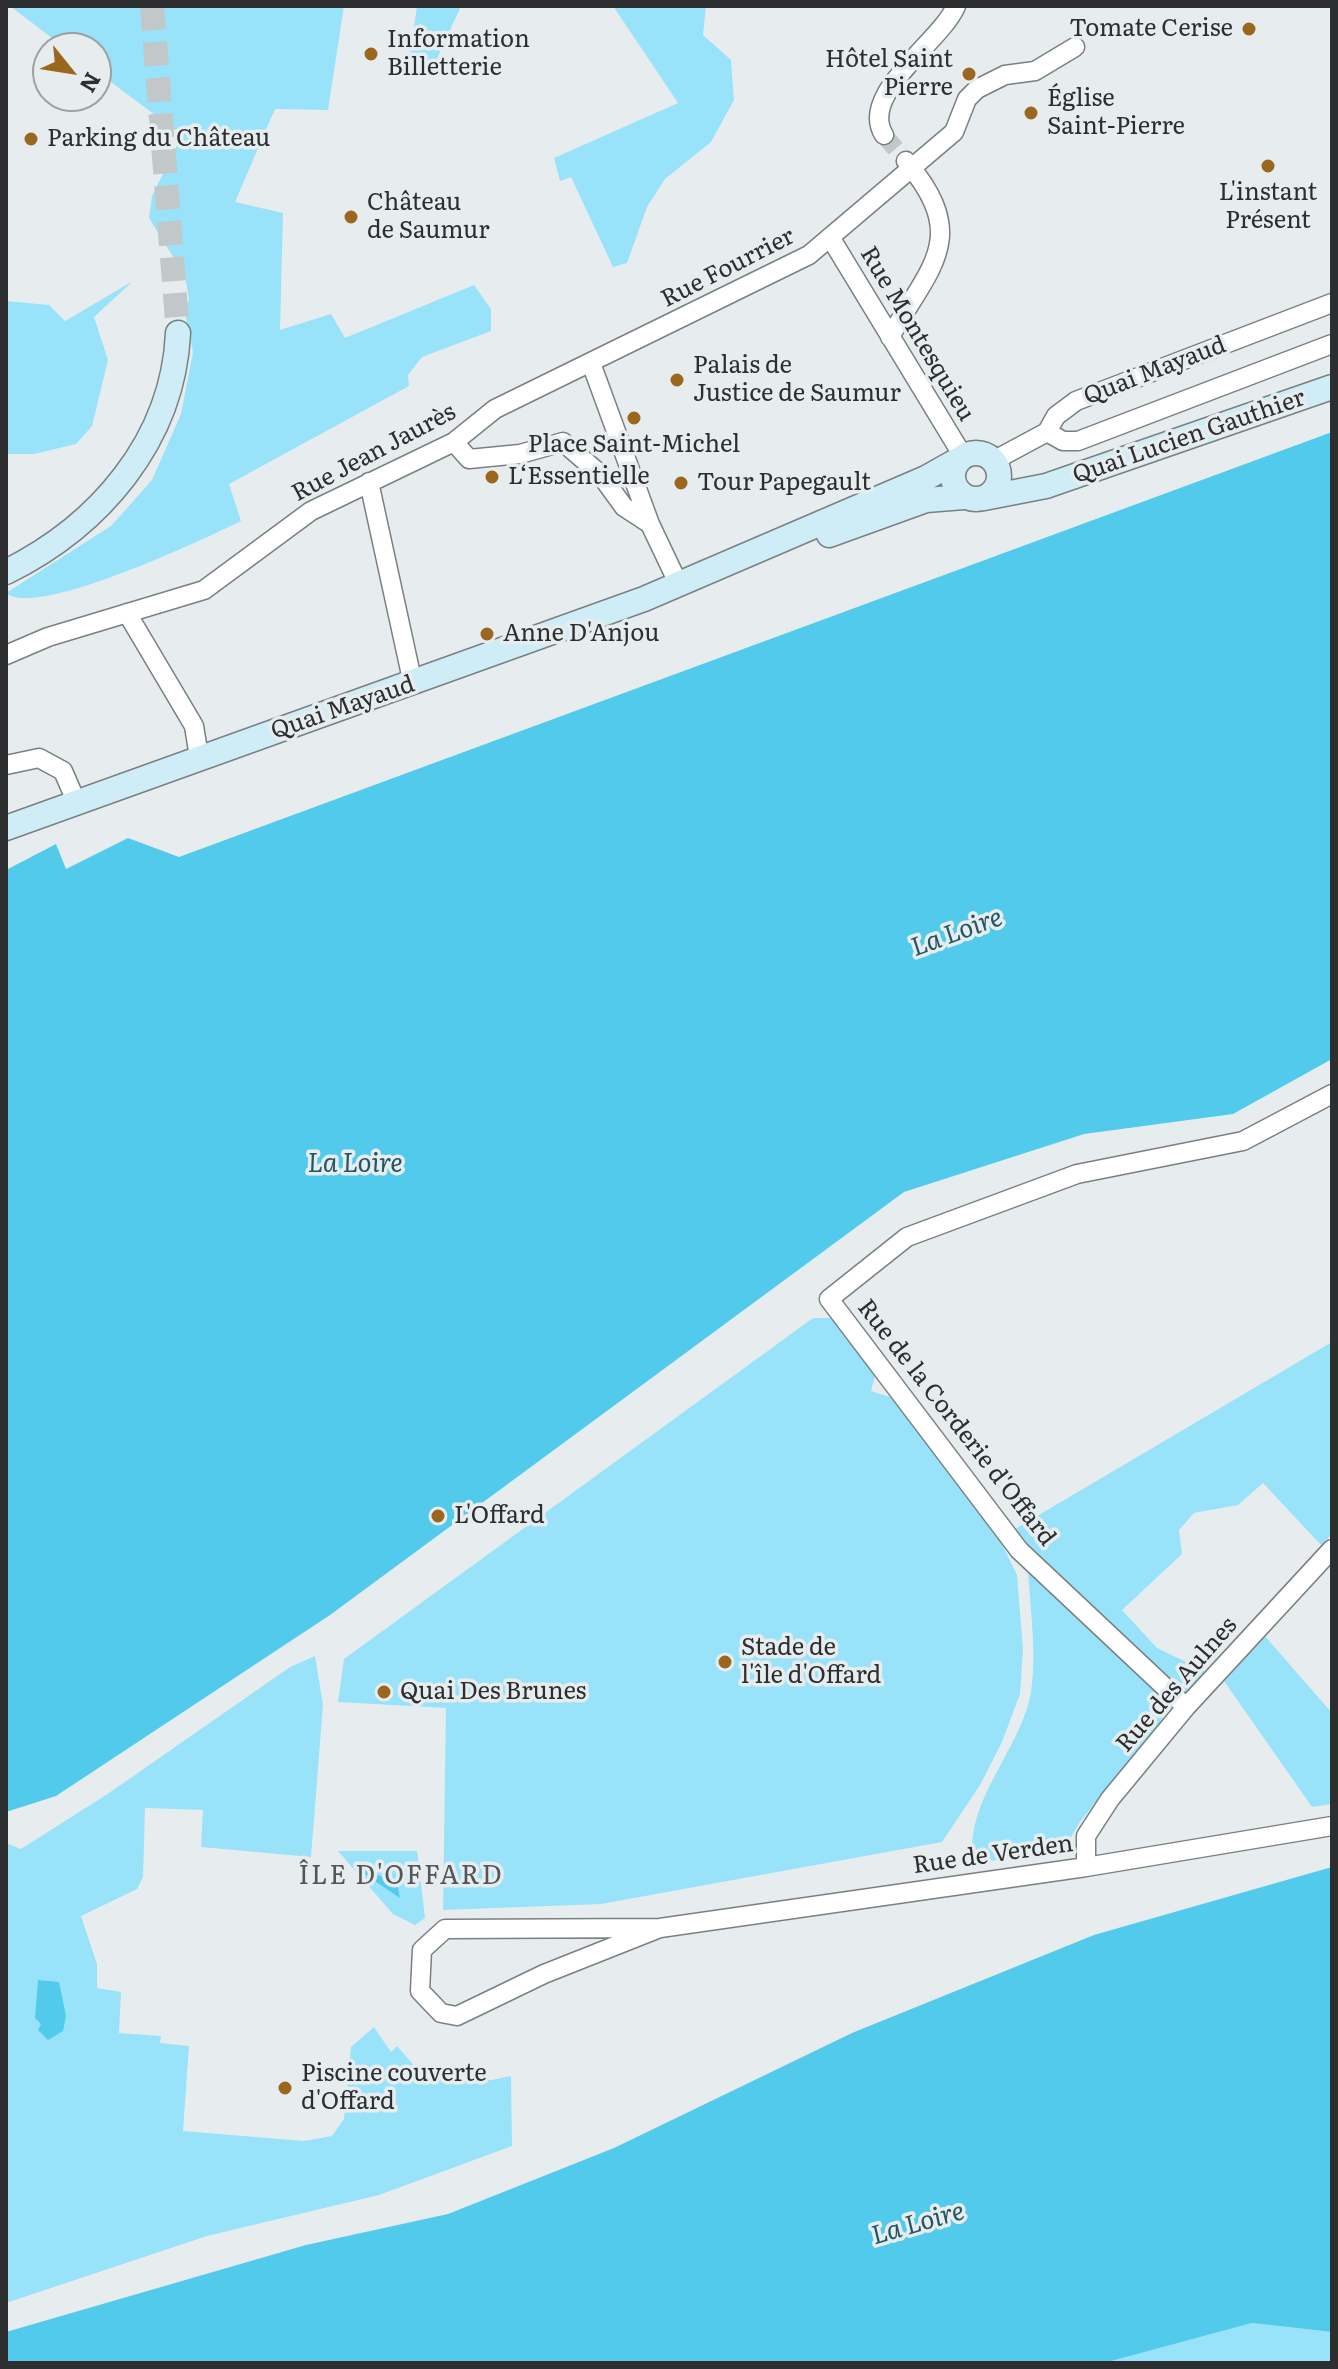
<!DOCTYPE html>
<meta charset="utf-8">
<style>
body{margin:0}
#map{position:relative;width:1338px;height:2369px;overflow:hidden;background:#e7edef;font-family:Literata,serif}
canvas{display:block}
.frame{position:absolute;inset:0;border:8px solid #2c2e2f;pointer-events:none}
.north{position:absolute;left:32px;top:32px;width:80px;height:80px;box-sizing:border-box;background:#e7edef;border:2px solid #9ca1a2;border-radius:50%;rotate:120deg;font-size:22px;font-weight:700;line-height:32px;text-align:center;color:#2c2e2f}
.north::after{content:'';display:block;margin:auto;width:28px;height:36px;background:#9b661e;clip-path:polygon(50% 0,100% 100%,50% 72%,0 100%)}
</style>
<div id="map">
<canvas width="1338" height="2369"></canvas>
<div class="frame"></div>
<div class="north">N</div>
</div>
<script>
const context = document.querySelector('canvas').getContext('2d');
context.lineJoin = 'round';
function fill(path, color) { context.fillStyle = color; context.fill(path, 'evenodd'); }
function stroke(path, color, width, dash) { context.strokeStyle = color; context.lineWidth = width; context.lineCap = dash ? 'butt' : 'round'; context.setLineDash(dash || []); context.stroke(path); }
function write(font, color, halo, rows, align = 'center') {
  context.font = font + ' Literata,serif'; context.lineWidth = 7; context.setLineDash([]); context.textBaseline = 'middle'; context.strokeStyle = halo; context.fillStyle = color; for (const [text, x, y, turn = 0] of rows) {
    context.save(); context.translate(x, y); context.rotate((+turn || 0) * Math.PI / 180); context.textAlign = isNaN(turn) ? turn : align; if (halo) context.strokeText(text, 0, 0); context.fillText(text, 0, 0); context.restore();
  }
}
const green = new Path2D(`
 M10 6H344L328 110 275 109 235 202 283 213 280 330 331 314 345 338 474 285 491 309V331L422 357 408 375 409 386 229 484 241 521C204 539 36 619 6 593L111 526 152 480 181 414 193 352 185 312 189 299 185 276 149 218 152 196 182 135 96 71V48H65Z
 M417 6H461L436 61 409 62Z
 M613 6H706L703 35 731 60 734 100 711 142 665 179 647 207 627 263 613 267 571 177 560 181 554 158 678 103Z
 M133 281 94 317 108 360 92 426 76 444 34 454H7L6 301 49 305 65 321Z
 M813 1318H831L876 1373 871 1391 893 1398 1000 1540 1017 1575 1023 1650 1020 1694 1002 1742 980 1785 942 1842 601 1904 443 1910 446 1708 338 1702 344 1659Z
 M1332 1342V1534L1321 1545 1263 1483 1238 1505 1194 1513 1179 1530 1182 1554 1122 1610 1157 1648 1205 1671 1185 1694 1010 1532Z
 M1028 1569 1160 1691 1167 1708 1159 1724 1079 1823 1061 1855 974 1862C962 1804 1021 1750 1031 1692 1037 1652 1030 1609 1028 1569Z
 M1264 1635 1332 1713V1804L1312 1807 1224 1681Z
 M315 1656 323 1705 311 1857 201 1847 203 1810 145 1808 143 1877 137 1889 81 1916 97 1964V1988L121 1992 119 2033 161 2036 160 2043 189 2046 183 2131 304 2141 332 2136 344 2119 351 2047 374 2027 391 2052 397 2046 417 2069 425 2070V2075L492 2080 511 2076 512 2146 379 2195 207 2236 6 2303V1843L21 1849 109 1793 290 1667Z
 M338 1851H417L425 1918 415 1925 393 1914Z
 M1252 2323 1332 2332V2363H1104Z`);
const water = new Path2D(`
 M1332 432V1059L1233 1114 1084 1134 904 1192 330 1615 56 1796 6 1812V870L56 844 66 869 128 838 179 857Z
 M1332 1867V2332L1252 2323 1104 2363H6V2332L306 2245 448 2214 614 2148 852 2033 1094 1935Z
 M361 1868 397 1883 400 1898 363 1873Z
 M38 1980 59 1982 66 2016 63 2031 48 2040 38 2030 41 2024 35 2018Z`);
const streetTunnel = new Path2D(`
 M884 135 906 161`);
const secondaryTunnel = new Path2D(`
 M152 6 178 333`);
const street = new Path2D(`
 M884 135C858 94 941 42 956 6
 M830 237 963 456
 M890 337C930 266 971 238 906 161
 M591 363 650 524 679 585
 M1047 432 1063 441H1078L1332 344
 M454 442 469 459 520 454 563 442 600 474 624 507 650 524
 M993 461 1047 432 1056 416 1076 401 1332 303
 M369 482 413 684
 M127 613 194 726 199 757
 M6 655 48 637 204 590 311 511 454 442 495 409 809 255 954 132 967 99 977 89 1005 75 1035 71 1075 47
 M6 765 39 758 63 771 76 801
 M1186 1707 1019 1550 829 1299 907 1237 1077 1174 1243 1141 1332 1094
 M1086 1867V1836L1110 1799 1186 1707 1332 1549
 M660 1928 544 1974 457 2016 441 2013 420 1991 422 1950 445 1929 660 1928 1086 1867 1332 1826`);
const secondary = new Path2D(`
 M953 476a23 23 0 1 1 46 0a23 23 0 1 1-46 0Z
 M984 498 1046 486 1332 387
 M829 535 926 500 964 497
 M6 572C99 526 173 441 178 333
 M6 828 644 599 926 478 958 460`);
const markers = [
 [1249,29,8,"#9b661e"],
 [371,54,8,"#9b661e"],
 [969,74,8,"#9b661e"],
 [1031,113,8,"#9b661e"],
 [31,139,8,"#9b661e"],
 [1268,166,8,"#9b661e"],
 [351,217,8,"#9b661e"],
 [677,380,8,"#9b661e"],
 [634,418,8,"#9b661e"],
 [492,477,8,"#9b661e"],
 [681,483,8,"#9b661e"],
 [487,634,8,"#9b661e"],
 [438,1516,8,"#9b661e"],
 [725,1662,8,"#9b661e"],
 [384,1692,8,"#9b661e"],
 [285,2088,8,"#9b661e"]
];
const poiNames = [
 ["Tomate Cerise",1233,29,"right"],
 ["Information",387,40],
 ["Billetterie",387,68],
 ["Hôtel Saint",953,60,"right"],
 ["Pierre",953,88,"right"],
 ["Église",1047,99],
 ["Saint-Pierre",1047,127],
 ["Parking du Château",47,139],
 ["L'instant",1268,193,"center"],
 ["Présent",1268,221,"center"],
 ["Château",367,203],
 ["de Saumur",367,231],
 ["Palais de",693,366],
 ["Justice de Saumur",693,394],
 ["Place Saint-Michel",634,445,"center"],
 ["L‘Essentielle",508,477],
 ["Tour Papegault",697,483],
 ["Anne D'Anjou",503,634],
 ["L'Offard",454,1516],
 ["Stade de",741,1648],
 ["l'île d'Offard",741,1676],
 ["Quai Des Brunes",400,1692],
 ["Piscine couverte",301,2074],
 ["d'Offard",301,2102]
];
const streetNames = [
 ["Rue Fourrier",728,268,-27],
 ["Rue Montesquieu",917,334,59],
 ["Quai Mayaud",1155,371,-21],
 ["Quai Lucien Gauthier",1189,437,-19],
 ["Rue Jean Jaurès",374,453,-28],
 ["Quai Mayaud",343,708,-19],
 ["Rue de la Corderie d'Offard",956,1423,52],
 ["Rue des Aulnes",1177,1685,-49],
 ["Rue de Verden",993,1855,-8]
];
const waterNames = [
 ["La Loire",957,933,-20],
 ["La Loire",355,1164],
 ["La Loire",918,2224,-16]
];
const neighbourhoodNames = [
 ["ÎLE D'OFFARD",401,1876]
];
fill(green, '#98e3fa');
fill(water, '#51caeb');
stroke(streetTunnel, '#c2c7c9', 18, [18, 9]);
stroke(secondaryTunnel, '#c2c7c9', 24, [24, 12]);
stroke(street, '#7a8081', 21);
stroke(secondary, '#7a8081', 27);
stroke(street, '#fff', 18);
stroke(secondary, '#ceedf6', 24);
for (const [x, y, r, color] of markers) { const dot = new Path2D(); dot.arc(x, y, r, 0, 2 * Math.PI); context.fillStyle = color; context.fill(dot); stroke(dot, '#e7edef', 3); }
write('24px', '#2c2e2f', '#e7edef', poiNames, 'left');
write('24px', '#2c2e2f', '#e7edef', streetNames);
write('italic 26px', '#235664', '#e7edef', waterNames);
context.letterSpacing = '2px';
write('26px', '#515658', '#e7edef', neighbourhoodNames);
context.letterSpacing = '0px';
</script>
